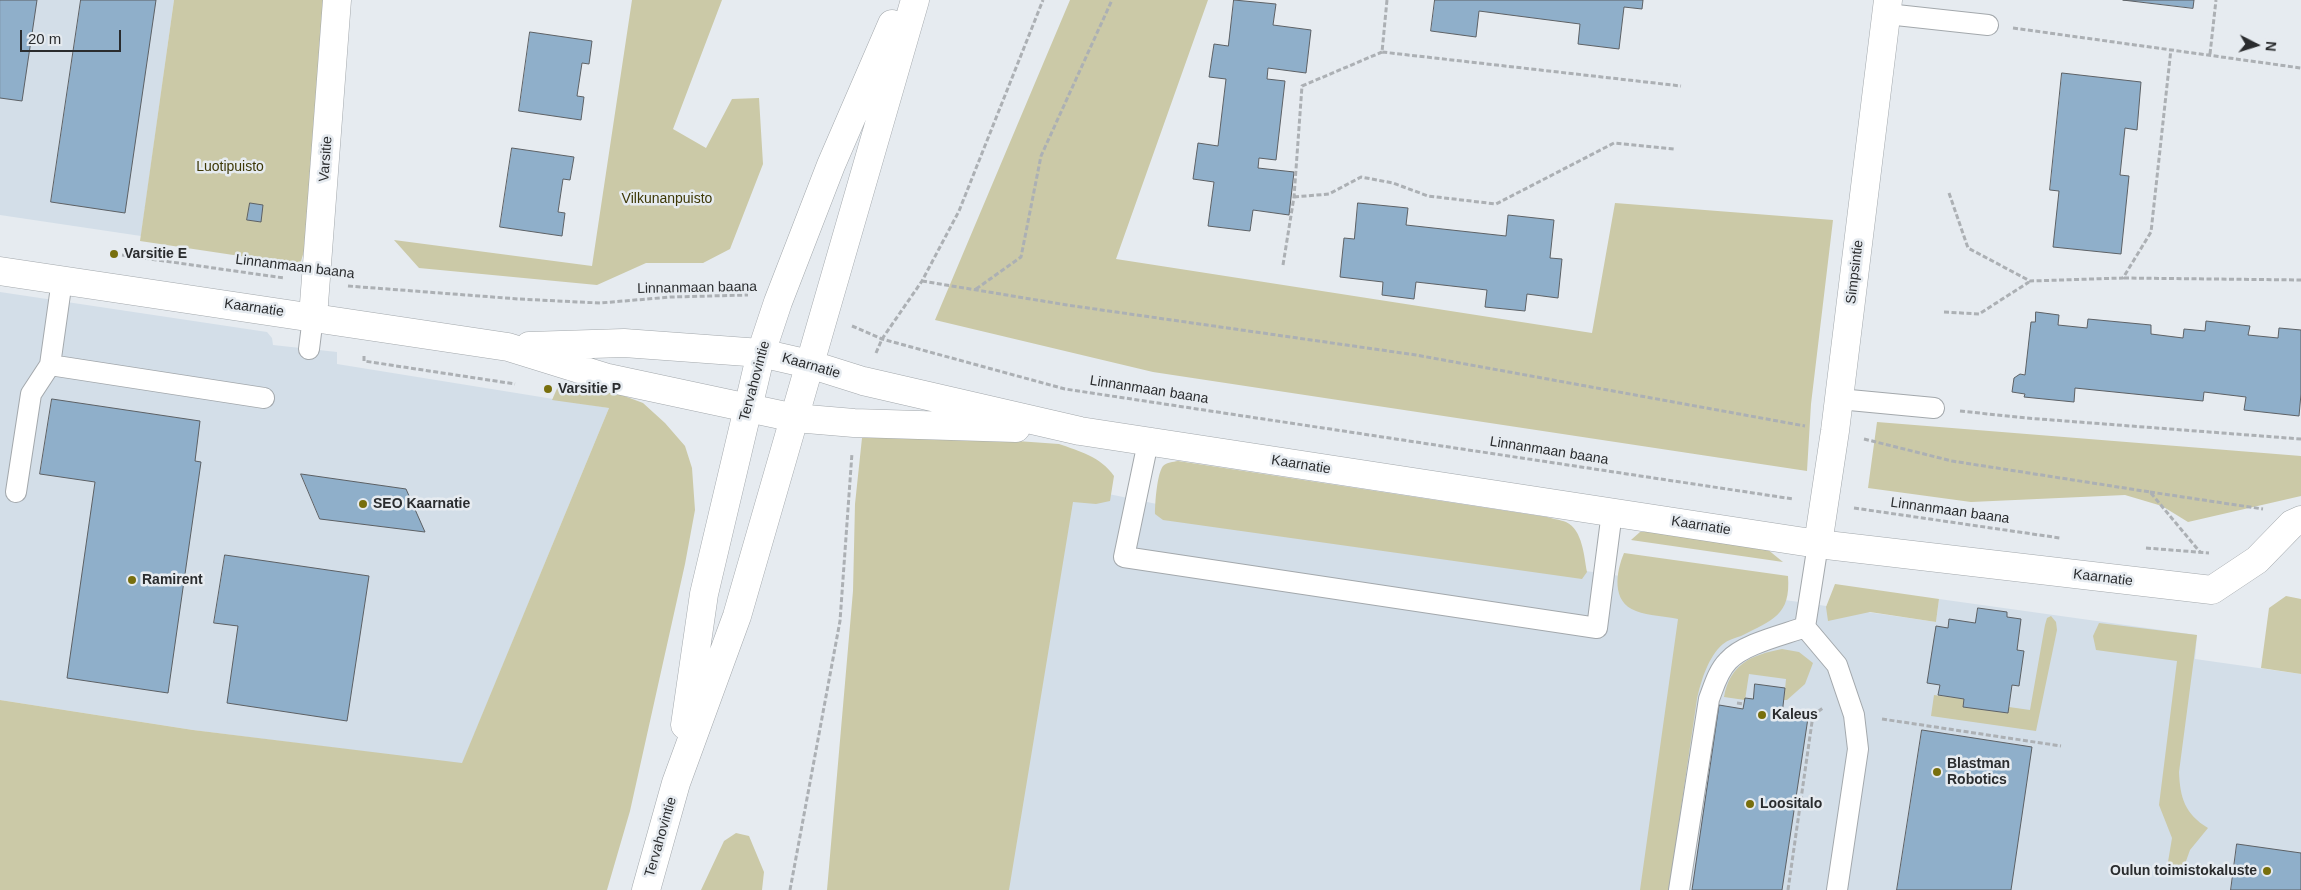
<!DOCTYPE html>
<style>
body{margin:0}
#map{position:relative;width:2301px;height:890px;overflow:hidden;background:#e6ebf0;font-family:Arial,sans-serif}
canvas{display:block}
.north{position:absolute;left:2231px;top:20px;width:50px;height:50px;-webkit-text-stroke:4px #e6ebf0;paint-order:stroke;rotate:95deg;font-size:14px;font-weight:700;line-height:20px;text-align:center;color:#2a2c2e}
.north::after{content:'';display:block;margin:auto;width:18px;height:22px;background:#2a2c2e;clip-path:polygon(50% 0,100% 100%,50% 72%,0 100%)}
.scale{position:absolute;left:20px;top:30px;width:101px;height:22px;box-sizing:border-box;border:2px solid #2a2c2e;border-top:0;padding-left:6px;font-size:15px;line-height:18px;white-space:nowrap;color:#2a2c2e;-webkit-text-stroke:4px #e6ebf0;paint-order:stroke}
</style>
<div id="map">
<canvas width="2301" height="890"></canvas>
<div class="north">N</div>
<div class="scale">20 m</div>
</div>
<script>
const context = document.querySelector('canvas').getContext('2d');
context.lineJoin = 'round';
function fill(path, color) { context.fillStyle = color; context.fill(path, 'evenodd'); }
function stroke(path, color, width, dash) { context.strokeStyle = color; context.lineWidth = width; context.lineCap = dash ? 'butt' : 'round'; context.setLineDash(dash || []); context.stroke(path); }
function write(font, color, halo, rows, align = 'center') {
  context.font = font + ' Arial,sans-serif'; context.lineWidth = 5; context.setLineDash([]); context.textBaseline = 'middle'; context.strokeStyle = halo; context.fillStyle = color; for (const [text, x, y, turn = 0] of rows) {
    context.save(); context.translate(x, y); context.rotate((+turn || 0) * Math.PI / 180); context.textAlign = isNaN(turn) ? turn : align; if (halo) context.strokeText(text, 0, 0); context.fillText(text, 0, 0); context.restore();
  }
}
const built = new Path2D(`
 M0 0H174L141 236 0 215Z
 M0 292 267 332 272 338 273 345 337 352V364L609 408 462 764 193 730 0 700Z
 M1046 481 1229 519 1936 622 1939 599 2197 635 2195 659 2301 674V890H982Z`);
const green = new Path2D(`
 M174 0H323L304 251 300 265 140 241Z
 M632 0H722L673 129 706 148 732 99 759 98 763 164 730 249 703 263H646L597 285 419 268 394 240 592 266Z
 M1070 0H1208L1116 259 1592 333 1615 203 1833 220 1811 404 1807 471 1153 372 935 320Z
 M559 384 619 394 643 403 665 423 685 446 692 468 695 510 685 564 630 811 607 890H0V700L193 730 462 763 609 408 552 400Z
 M1877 422 2301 456V496L2188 522 2162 506 2125 495 1971 502 1868 488Z
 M891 432 1059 444C1079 451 1101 457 1114 476L1110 501 1096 504 1073 502 1009 890H827L853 591 855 504 862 438Z
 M1178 461 1547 517C1553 519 1561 520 1566 522 1583 530 1584 557 1587 572L1582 579 1163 520 1155 514C1155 503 1157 474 1163 466 1167 462 1173 462 1178 461Z
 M1640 532H1649L1767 549 1783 562 1631 540Z
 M1624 553 1788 576C1791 616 1772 620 1741 636 1735 638 1728 640 1723 644 1708 657 1701 681 1697 699L1669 890H1640L1678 619C1665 616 1649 616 1636 611 1611 602 1616 572 1624 553Z
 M1835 584 1939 599 1936 622 1870 612 1828 621 1826 607Z
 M2286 596 2301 599V674L2261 668 2269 608Z
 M2051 616 2056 622 2057 630 2036 731 1931 716 1934 695 1964 699 1963 707 2008 713 2009 707 2030 710 2045 625 2047 618Z
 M2099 623 2197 635 2179 772C2180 798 2185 814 2208 828L2190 850 2181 875 2166 874 2172 838 2159 805 2177 661 2096 650 2093 636Z
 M1782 649 1799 652 1813 663 1805 684 1787 700H1784L1786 679 1749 674 1745 700 1724 697C1730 664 1751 655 1782 649Z
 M736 833 749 836 764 872 762 890H701L724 841Z`);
const building = new Path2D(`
 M0 0H37L22 101 0 98Z
 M81 0H156L125 213 51 202Z
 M1234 0 1276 4 1273 25 1311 30 1306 73 1268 68 1267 79 1285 81 1276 160 1259 158 1258 168 1294 172 1289 215 1253 210 1250 231 1208 226 1214 182 1193 179 1198 143 1218 146 1226 79 1209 77 1214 44 1228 46Z
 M1435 0H1643L1642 9 1624 7 1619 49 1578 44 1580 24 1479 11 1476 37 1431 31Z
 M2123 0H2194L2193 8Z
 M530 32 592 41 589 64 582 63 577 96 584 97 581 120 519 111Z
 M2062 73 2141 82 2137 130 2125 128 2120 175 2129 176 2121 254 2053 247 2059 191 2050 190Z
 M512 148 574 157 570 180 563 179 558 212 565 213 562 236 500 227Z
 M250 203 263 205 261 222 247 220Z
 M1358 203 1408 208 1406 225 1506 236 1508 215 1554 220 1550 258 1562 259 1558 298 1527 294 1525 311 1485 307 1487 290 1416 282 1414 299 1382 295 1383 282 1340 277 1344 238 1354 239Z
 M2036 312 2059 315 2058 325 2087 328 2088 319 2151 325V334L2183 338 2184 329 2205 331 2206 321 2250 326 2248 335 2278 338 2279 328 2301 330V394L2299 416 2244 410 2246 397 2204 392 2203 401 2075 388 2074 402 2024 397 2025 394 2012 392 2014 378 2020 374 2025 375 2031 322H2035Z
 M52 399 200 421 195 461 201 462 168 693 67 678 95 482 40 474Z
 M301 474 406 489 425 532 320 519Z
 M225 555 369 576 347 721 227 703 238 626 214 623Z
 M1978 608 2007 612V617L2021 619 2017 650 2024 651 2019 686 2012 685 2008 713 1963 707 1964 699 1938 695 1940 685 1927 683 1936 626 1948 628 1949 619 1975 623Z
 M1755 684 1785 688 1782 715 1808 718 1782 890H1692L1719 705 1743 709 1745 698 1753 699Z
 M1922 730 2032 747 2011 890H1897Z
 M2237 844 2301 853V890H2231Z`);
const path = new Path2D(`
 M1387 0 1382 52 1681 86
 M2013 28 2301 68
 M2210 54 2216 0
 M1949 193 1968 248 2030 281 2123 278 2151 232 2171 49
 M1294 197 1329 194 1361 177 1393 183 1428 196 1496 204 1614 143 1674 149
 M122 255 284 278
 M1283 265 1294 197 1302 86 1382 52
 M2124 278 2301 280
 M922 281 1067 305 1416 355 1805 426
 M348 286 519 299 600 303 671 297 748 295
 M976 289 1021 257 1041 156 1112 0
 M1944 312 1979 314 2029 282
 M852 326 882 339 1065 389 1793 499
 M876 353 882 339 922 281 959 211 1043 0
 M364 356V361L515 384
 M1960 411 2026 418 2301 439
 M1864 439 1952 461 2150 492 2200 552
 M2150 492 2263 509
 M1854 508 2060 538
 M2146 548 2209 553
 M1737 703 1744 704
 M1782 711 1813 715 1823 708
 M1882 719 2061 746
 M790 890 840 621 852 453
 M1788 890 1813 715`);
const service = new Path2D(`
 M1887 14 1988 25
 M309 349 313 317
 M50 365 264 398
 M1839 399 1934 408
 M1148 442 1124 557 1597 628 1612 512
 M16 492 31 394 50 365 62 280
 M1805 627 1837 665 1854 715 1858 749 1837 890
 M1679 890 1709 699C1714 686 1718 671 1728 661 1743 644 1783 635 1805 627L1818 544`);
const minor = new Path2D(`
 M313 317 337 0
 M761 353 809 364 863 381 1080 431 1818 544 2212 590 2257 560 2292 524 2301 520
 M795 418 854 423 1016 428
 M1818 544 1835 431 1888 0`);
const tertiary = new Path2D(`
 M0 271 508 347 608 378 795 418
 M529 346 624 343 761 353`);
const secondary = new Path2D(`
 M685 725 704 594 761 353 778 302 831 165 892 24
 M646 890 676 783 737 616 915 0`);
const markers = [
 [114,254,5,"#786f0d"],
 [548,389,5,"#786f0d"],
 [363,504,5,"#786f0d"],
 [132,580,5,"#786f0d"],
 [1762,715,5,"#786f0d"],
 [1937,772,5,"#786f0d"],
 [1750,804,5,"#786f0d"],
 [2267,871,5,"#786f0d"]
];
const streetNames = [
 ["Varsitie",326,159,-86],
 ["Linnanmaan baana",295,267,7],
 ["Simpsintie",1855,272,-83],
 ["Linnanmaan baana",697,288,-1],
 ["Kaarnatie",254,308,8],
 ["Kaarnatie",811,366,16],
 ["Tervahovintie",755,381,-75],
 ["Linnanmaan baana",1149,390,9],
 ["Linnanmaan baana",1549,451,9],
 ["Kaarnatie",1301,465,9],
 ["Linnanmaan baana",1950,511,8],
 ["Kaarnatie",1701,526,9],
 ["Kaarnatie",2103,578,7],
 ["Tervahovintie",661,837,-74]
];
const parkNames = [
 ["Luotipuisto",230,167],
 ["Vilkunanpuisto",667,199]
];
const poiNames = [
 ["Varsitie E",124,254],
 ["Varsitie P",558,389],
 ["SEO Kaarnatie",373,504],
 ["Ramirent",142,580],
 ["Kaleus",1772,715],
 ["Blastman",1947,764],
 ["Robotics",1947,780],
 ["Loositalo",1760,804],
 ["Oulun toimistokaluste",2257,871,"right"]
];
fill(built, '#d3dee8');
fill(green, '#cbc9a7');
fill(building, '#8fafca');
stroke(building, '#5d6165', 1);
stroke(service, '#a3a8ac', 22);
stroke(minor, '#a3a8ac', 29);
stroke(tertiary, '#a3a8ac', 29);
stroke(secondary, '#a3a8ac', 29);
stroke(path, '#acb0b4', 3, [5, 2.5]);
stroke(service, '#fff', 20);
stroke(minor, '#fff', 28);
stroke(tertiary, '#fff', 28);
stroke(secondary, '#fff', 28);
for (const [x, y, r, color] of markers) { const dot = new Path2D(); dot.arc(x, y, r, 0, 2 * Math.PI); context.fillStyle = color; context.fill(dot); stroke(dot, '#e6ebf0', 2); }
write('14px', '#2a2c2e', '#e6ebf0', streetNames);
write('14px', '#3d3806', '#e6ebf0', parkNames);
write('bold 14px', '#2a2c2e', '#e6ebf0', poiNames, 'left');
</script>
